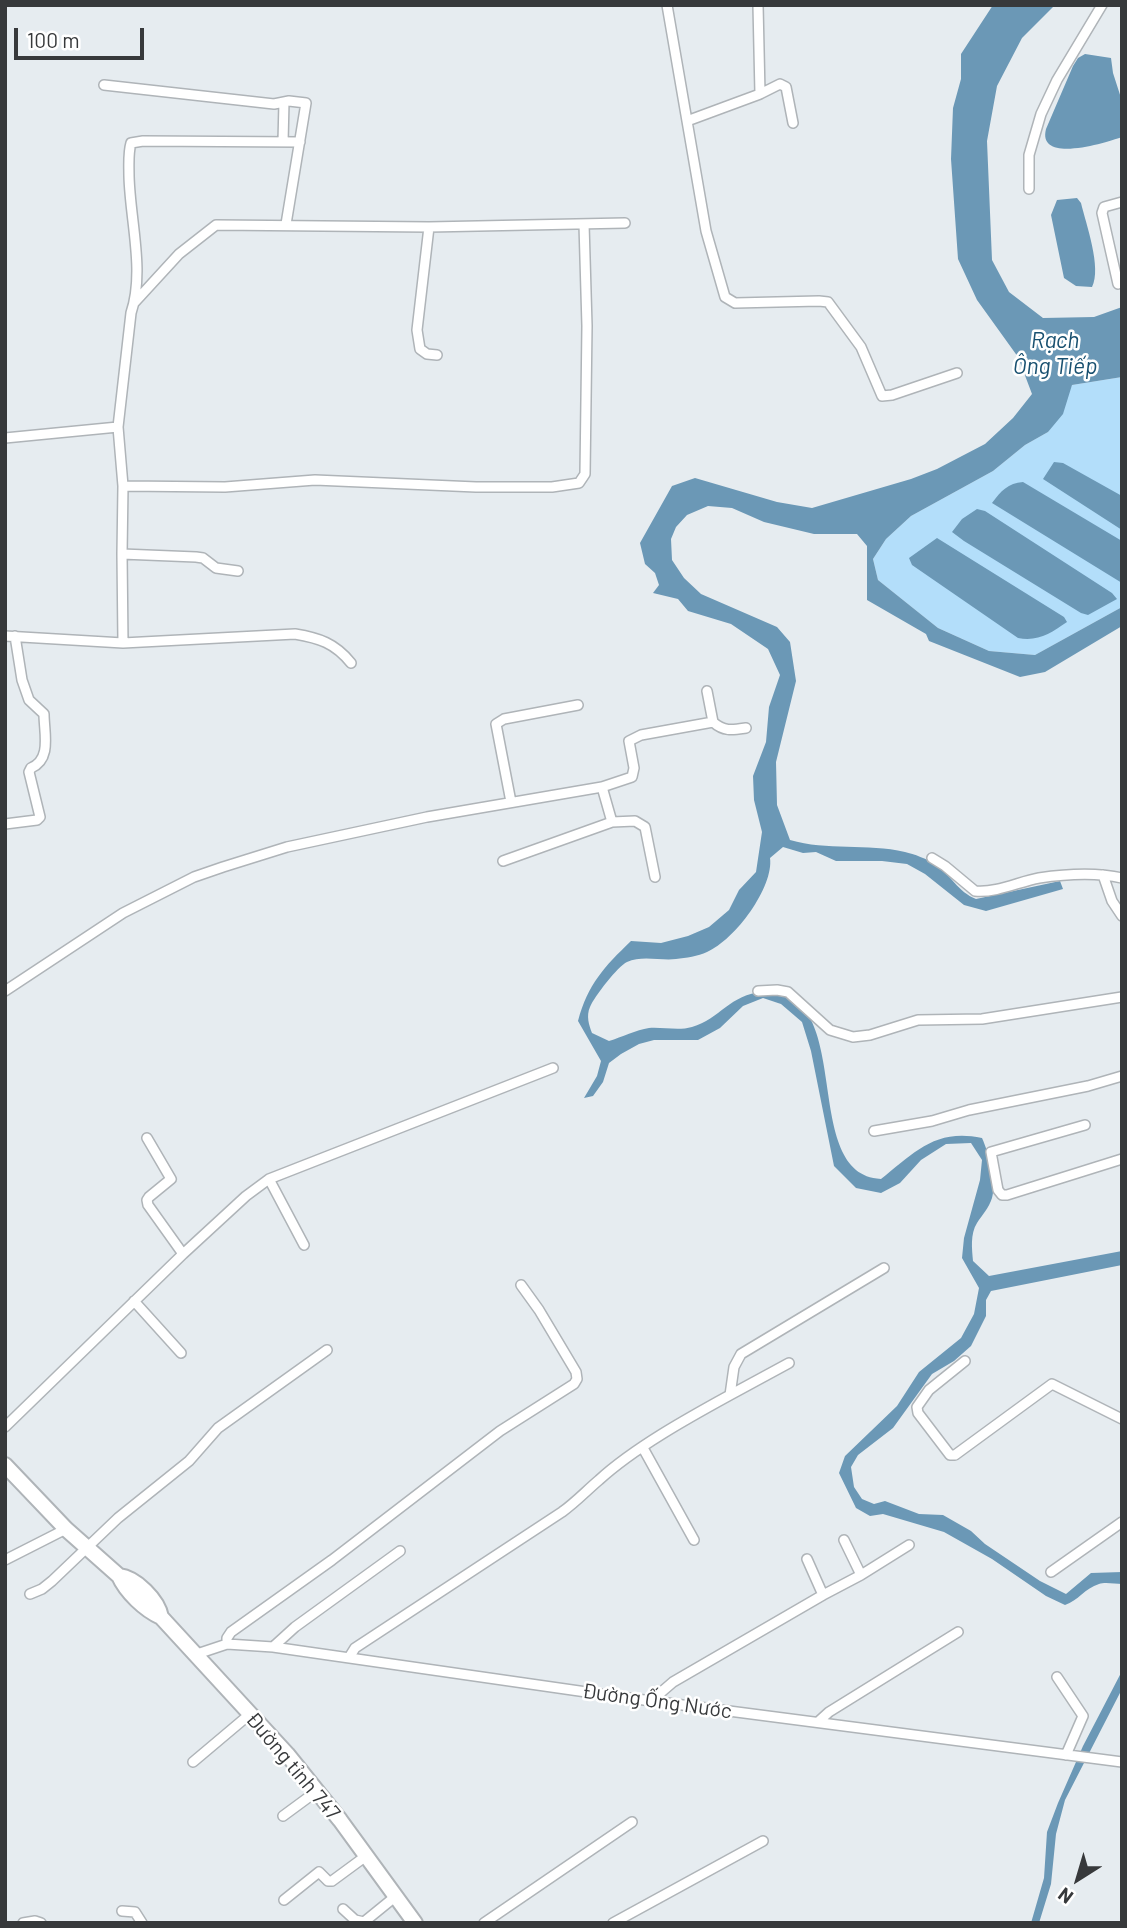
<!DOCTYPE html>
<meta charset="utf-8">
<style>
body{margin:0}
#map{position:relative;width:1127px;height:1928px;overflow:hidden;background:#e6ecf0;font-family:Barlow,sans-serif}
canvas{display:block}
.frame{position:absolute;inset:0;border:7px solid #37393b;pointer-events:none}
.north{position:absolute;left:1043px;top:1844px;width:70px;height:70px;-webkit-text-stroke:5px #fff;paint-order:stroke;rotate:217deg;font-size:19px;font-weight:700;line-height:28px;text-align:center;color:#37393b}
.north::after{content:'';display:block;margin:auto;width:24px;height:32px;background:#37393b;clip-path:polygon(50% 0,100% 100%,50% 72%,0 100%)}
.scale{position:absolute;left:14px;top:28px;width:130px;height:32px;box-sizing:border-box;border:4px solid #37393b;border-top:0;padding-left:9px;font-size:21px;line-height:24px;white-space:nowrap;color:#37393b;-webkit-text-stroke:5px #fff;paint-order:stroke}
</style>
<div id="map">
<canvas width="1127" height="1928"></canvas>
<div class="frame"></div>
<div class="north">N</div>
<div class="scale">100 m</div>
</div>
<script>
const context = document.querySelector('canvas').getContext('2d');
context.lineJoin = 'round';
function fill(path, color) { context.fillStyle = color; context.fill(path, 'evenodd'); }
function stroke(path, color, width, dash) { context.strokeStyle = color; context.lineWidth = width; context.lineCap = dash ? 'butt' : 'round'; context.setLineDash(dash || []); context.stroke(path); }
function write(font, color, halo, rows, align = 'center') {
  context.font = font + ' Barlow,sans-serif'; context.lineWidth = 5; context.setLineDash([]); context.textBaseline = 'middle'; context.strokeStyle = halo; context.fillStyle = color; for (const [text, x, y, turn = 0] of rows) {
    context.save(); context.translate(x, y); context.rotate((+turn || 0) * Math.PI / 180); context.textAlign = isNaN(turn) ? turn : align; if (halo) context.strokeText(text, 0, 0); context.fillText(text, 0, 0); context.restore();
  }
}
const green = new Path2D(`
 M1122 377V607L1035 655 989 651 938 628 878 580 873 559 886 539 911 516 993 471 1025 445 1048 432 1072 385Z`);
const water = new Path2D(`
 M993 5H1055L1022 38 997 86 987 141 992 260 1009 292 1043 318 1094 317 1122 307V377L1072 385 1063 414 1048 432 1025 445 993 471 911 516 886 539 873 559 878 580 938 628 989 651 1035 655 1122 607V626L1045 672 1020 677 929 641 926 634 867 600V546L857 534H814L764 522 732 508 708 506 687 515 676 527 671 539 672 560 684 578 701 594 777 627 790 642 796 681 776 762 777 805 790 840C827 851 867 843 905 852 914 854 927 859 935 864 951 875 958 892 976 899L1060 881 1063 889 986 911 964 905 925 874 907 864 882 861H836L816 852 803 853 783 847 770 858C774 887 735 940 707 952 698 956 686 958 676 959 661 961 642 955 627 962 618 966 594 997 590 1007 586 1016 589 1025 592 1033L609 1041C622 1037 636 1030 649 1028 663 1027 679 1031 692 1027 720 1019 730 994 763 992 859 986 797 1175 881 1179 914 1153 935 1128 982 1138 989 1154 997 1181 992 1198 989 1208 982 1215 977 1223 970 1234 972 1249 973 1261L989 1276 1122 1251V1265L991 1291 986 1300V1316L971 1346 954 1361 932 1374 893 1428 858 1455 851 1467 854 1487 862 1499 874 1504 885 1501 919 1514 943 1515 971 1531 985 1544 1040 1581 1066 1594 1091 1573 1122 1572V1584C1115 1584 1105 1582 1099 1584 1085 1588 1078 1601 1065 1605L1046 1596 992 1559 944 1532 883 1514 870 1516 856 1508 839 1473 845 1456 897 1406 919 1372 961 1338 974 1314 979 1288 962 1258 964 1238 980 1180 982 1160 971 1143 946 1144 921 1160 900 1183 881 1193 856 1188 834 1166 811 1051 802 1022 781 1004 763 998 743 1006 720 1028 698 1040H654L639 1044 621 1054 609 1063 603 1082 593 1096 584 1098 597 1076 601 1061 578 1021C588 984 604 967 631 941L661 943 688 936 709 927 729 910 739 890 756 872 762 832 754 800 753 776 766 742 769 707 780 675 768 649 731 624 688 611 678 599 653 593 659 585 655 573 645 564 640 543 672 486 695 478 777 502 812 508 911 479 937 469 985 444 1013 418 1032 394 1018 357 977 300 958 259 951 159 953 108 961 79V54Z
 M1085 54 1111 58 1113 73 1122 101V137C1105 143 1037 164 1046 129L1073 66 1078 58Z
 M1077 198 1081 203C1086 224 1102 268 1092 287L1076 286 1064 278 1051 215 1057 200Z
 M1054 462 1063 463 1122 496V530L1043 479Z
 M1023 482 1122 541V583L992 503C1001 491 1008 483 1023 482Z
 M977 509 985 511 1112 593 1117 599 1088 615 1081 613 964 541 952 532 962 519Z
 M937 538 1064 617 1067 622C1051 633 1038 642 1018 638L912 565 909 558Z
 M1122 1671V1689L1065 1800 1056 1834 1051 1884 1039 1923H1031L1044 1878 1047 1832 1058 1803 1083 1746Z`);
const minor = new Path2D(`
 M667 5 706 231 725 297 735 303 819 301 828 302 861 347 882 396 892 395 957 373
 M104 85 274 104 289 101 306 103 286 224
 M760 94 780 84 786 87 793 123
 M687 121 760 94 758 5
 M283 142 284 102
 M1029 189V155L1041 114 1057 80 1102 5
 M1122 202 1104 207 1102 213 1118 284 1122 281
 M429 227 417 330 420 349 427 354 437 355
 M134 303 179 254 216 225 429 227 625 223
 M118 427 131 313C145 271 130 220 129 176 129 165 128 153 131 143L143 141 300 142
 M5 438 118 427 123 486 225 487 315 480 476 487H552L579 483 585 474 587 326 584 224
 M123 486 122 554 196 557 203 558 216 568 238 571
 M122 554 123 643
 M5 636 123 643 295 634C319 638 335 643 351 663
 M713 722C724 732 733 730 746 728
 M602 787 612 822 635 821 645 827 655 877
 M511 802 496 724 504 719 578 705
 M5 824 37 820 40 817 29 772 31 768C52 759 44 733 44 714L29 700 22 680 15 636
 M932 858 945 866 975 891C997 893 1018 882 1039 878 1066 874 1095 872 1122 878
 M503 861 612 822
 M1103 875 1112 901 1122 916
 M5 991 123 913 194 877 223 867 287 847 427 817 602 787 632 777 634 768 629 741 641 735 713 722 707 691
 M758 991 777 990 788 992 830 1030 853 1037 870 1035 918 1020 982 1019 1122 997
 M1085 1125 991 1152 998 1190 1002 1195H1007L1122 1159
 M874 1131 932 1121 969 1110 1088 1086 1122 1076
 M147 1138 171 1179 149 1197 147 1200 148 1205 183 1254
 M269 1179 304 1245
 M134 1301 181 1353
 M965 1361 929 1390 917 1407 918 1413 950 1455H955L1052 1384 1122 1419
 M730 1395 789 1363
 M5 1427 183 1254 246 1196 269 1179 553 1068
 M643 1448 694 1540
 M5 1560 66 1529
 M1051 1572 1122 1522
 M861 1575 909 1545
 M30 1594 42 1589 52 1581 118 1518 189 1461 218 1428 327 1350
 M823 1595 861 1575 844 1540
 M227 1644V1638L231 1632 332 1560 500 1431 574 1384 577 1379 576 1372 539 1310 521 1285
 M273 1647 295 1627 400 1551
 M194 1655 227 1644 273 1647 621 1697 1122 1762
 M350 1656 355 1648 562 1512C576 1502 586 1491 599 1480 634 1448 688 1418 730 1395L734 1367 741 1354 884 1268
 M1057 1677 1083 1716 1066 1755
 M651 1701 673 1682 823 1595 807 1559
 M818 1722 829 1712 958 1632
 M193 1762 250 1714
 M283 1816 317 1791
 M284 1900 319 1872 328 1881H332L366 1856
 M343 1909 355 1920 364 1922 396 1896
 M122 1911 135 1912 142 1923
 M23 1923 35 1921 41 1923
 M484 1923 632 1822
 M613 1923 763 1841`);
const primary = new Path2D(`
 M5 1465 66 1529 119 1576C126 1592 145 1610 161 1617L287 1754 340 1820 415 1923
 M119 1576C136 1578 158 1600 161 1617`);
const streetNames = [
 ["Đường Ống Nước",657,1701,8],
 ["Đường tỉnh 747",293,1766,50]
];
const waterNames = [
 ["Rạch",1055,340],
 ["Ông Tiếp",1055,366]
];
fill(green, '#b3defa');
fill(water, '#6b98b6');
stroke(minor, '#afb4b8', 12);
stroke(primary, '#afb4b8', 18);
stroke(minor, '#fff', 9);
stroke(primary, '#fff', 14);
write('21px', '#37393b', '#fff', streetNames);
write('italic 23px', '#185070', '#fff', waterNames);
</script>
